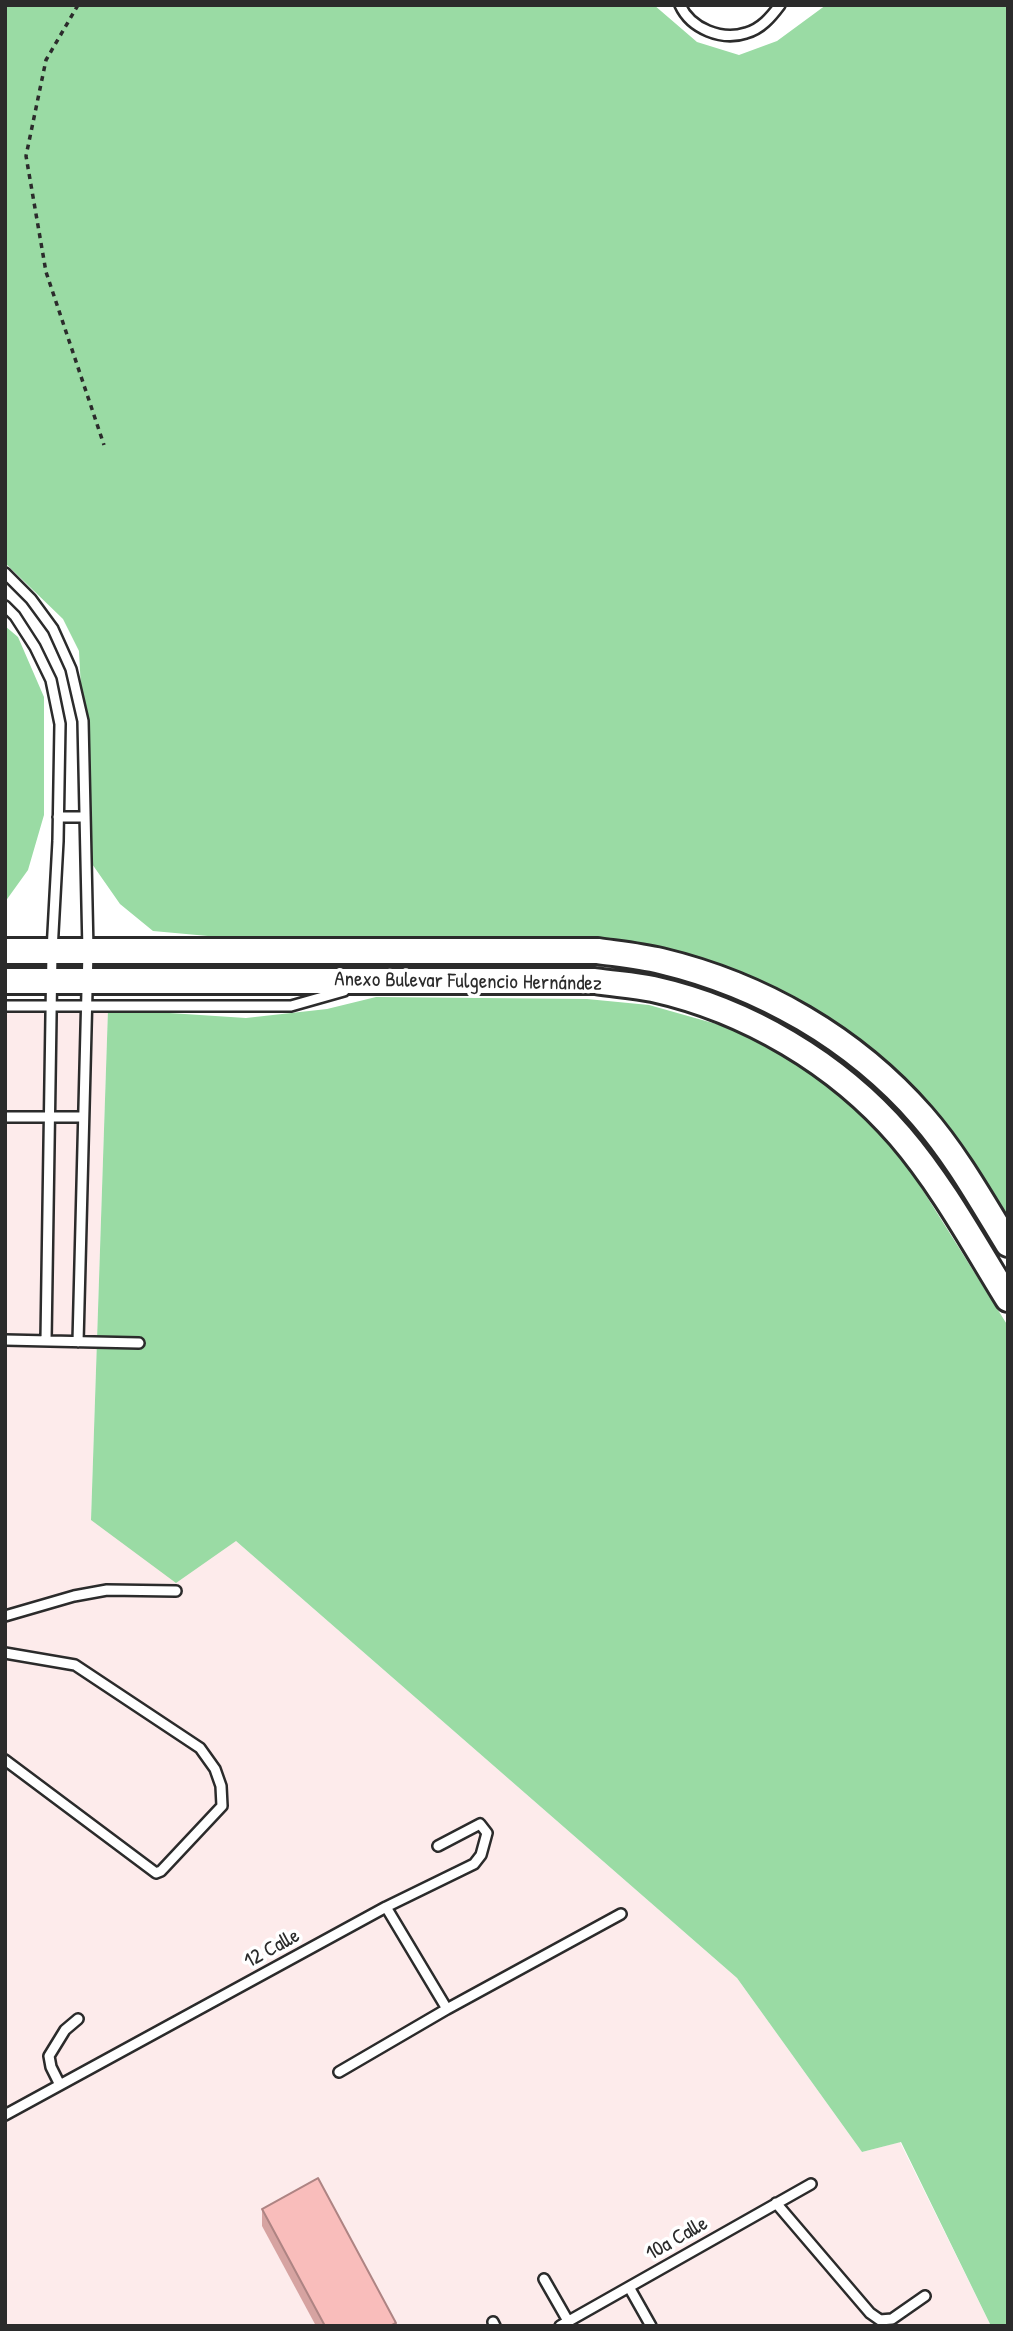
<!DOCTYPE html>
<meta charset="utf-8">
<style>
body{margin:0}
#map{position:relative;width:1013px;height:2331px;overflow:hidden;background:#fff;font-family:"Patrick Hand",sans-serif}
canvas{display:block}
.frame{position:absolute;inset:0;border:7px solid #2b2b2b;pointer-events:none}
</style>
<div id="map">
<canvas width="1013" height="2331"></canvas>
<div class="frame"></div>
</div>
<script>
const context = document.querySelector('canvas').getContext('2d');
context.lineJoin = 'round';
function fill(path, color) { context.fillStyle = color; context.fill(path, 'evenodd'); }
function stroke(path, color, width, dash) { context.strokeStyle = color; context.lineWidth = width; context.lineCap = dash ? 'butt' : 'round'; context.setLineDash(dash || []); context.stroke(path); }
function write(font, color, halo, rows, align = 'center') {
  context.font = font + ' "Patrick Hand",sans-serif'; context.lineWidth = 7; context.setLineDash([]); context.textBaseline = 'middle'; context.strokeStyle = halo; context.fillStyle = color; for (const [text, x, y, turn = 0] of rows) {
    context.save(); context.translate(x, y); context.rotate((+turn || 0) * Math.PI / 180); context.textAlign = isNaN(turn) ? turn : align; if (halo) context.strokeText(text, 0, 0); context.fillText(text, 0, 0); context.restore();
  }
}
const built = new Path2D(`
 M5 1009H108L91 1520 236 1541 737 1978 862 2152 900 2142 991 2326H5Z`);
const green = new Path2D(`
 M5 5H654L697 42 739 55 777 41 826 5H1008V1224L836 1027 742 972 611 944 252 940 153 931 120 904 90 861 79 651 63 619 5 563Z
 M5 626 18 637 44 697V815L28 870 5 902Z
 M376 997 587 999 649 1005 727 1027 796 1059 861 1108 912 1173 1008 1326V2326H991L901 2142 862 2152 737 1978 236 1541 176 1583 91 1520 108 1009 246 1018 327 1009Z`);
const path = new Path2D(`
 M78 5 46 60 26 156 46 272 104 445`);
const lane = new Path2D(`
 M680 5C691 29 722 41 746 33 761 29 771 17 780 5
 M5 573 31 599 53 629 71 669 83 721 88 951 78 1342
 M5 606 15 616 35 647 51 680 60 724 58 841 52 951 46 1340
 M58 817H84
 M5 1006H291L344 991
 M5 1117H82
 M5 1340 139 1343
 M5 1616 74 1596 107 1590 176 1591
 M5 1653 75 1665 200 1748 215 1769 221 1786 222 1806 161 1871 156 1873 5 1760
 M447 2009 621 1914
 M339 2072 447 2009 386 1907
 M60 2085 51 2067 49 2056 65 2030 78 2019
 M5 2115 386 1907 474 1864 481 1855 487 1833 480 1824 438 1846
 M776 2203 870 2313 880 2320 892 2319 925 2296
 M544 2279 568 2321
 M629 2287 651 2326
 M493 2322 495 2326
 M560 2326 811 2184`);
const secondary = new Path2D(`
 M5 951H598C619 954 640 956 661 961 761 985 854 1038 922 1116 956 1155 981 1200 1008 1244
 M5 981H595C614 984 634 985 653 989 747 1010 837 1063 900 1136 942 1185 974 1244 1008 1299`);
const wall = new Path2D(`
 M262 2209 396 2326H316L262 2226Z`);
const building = new Path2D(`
 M318 2178 396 2323 390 2326H325L262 2209Z`);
const streetNames = [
 ["Anexo Bulevar Fulgencio Hernández",468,982,1],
 ["12 Calle",272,1949,-29],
 ["10a Calle",677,2239,-30]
];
fill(built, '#fdebeb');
fill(green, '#9adba4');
stroke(lane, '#2b2b2b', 14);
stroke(secondary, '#2b2b2b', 30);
stroke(path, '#2b2b2b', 3.5, [5, 5]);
stroke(lane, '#fff', 9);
stroke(secondary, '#fff', 24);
fill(wall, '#d6a3a1');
fill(building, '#f9bdbb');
stroke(building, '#ae8483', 2);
write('21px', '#2b2b2b', '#fff', streetNames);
</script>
